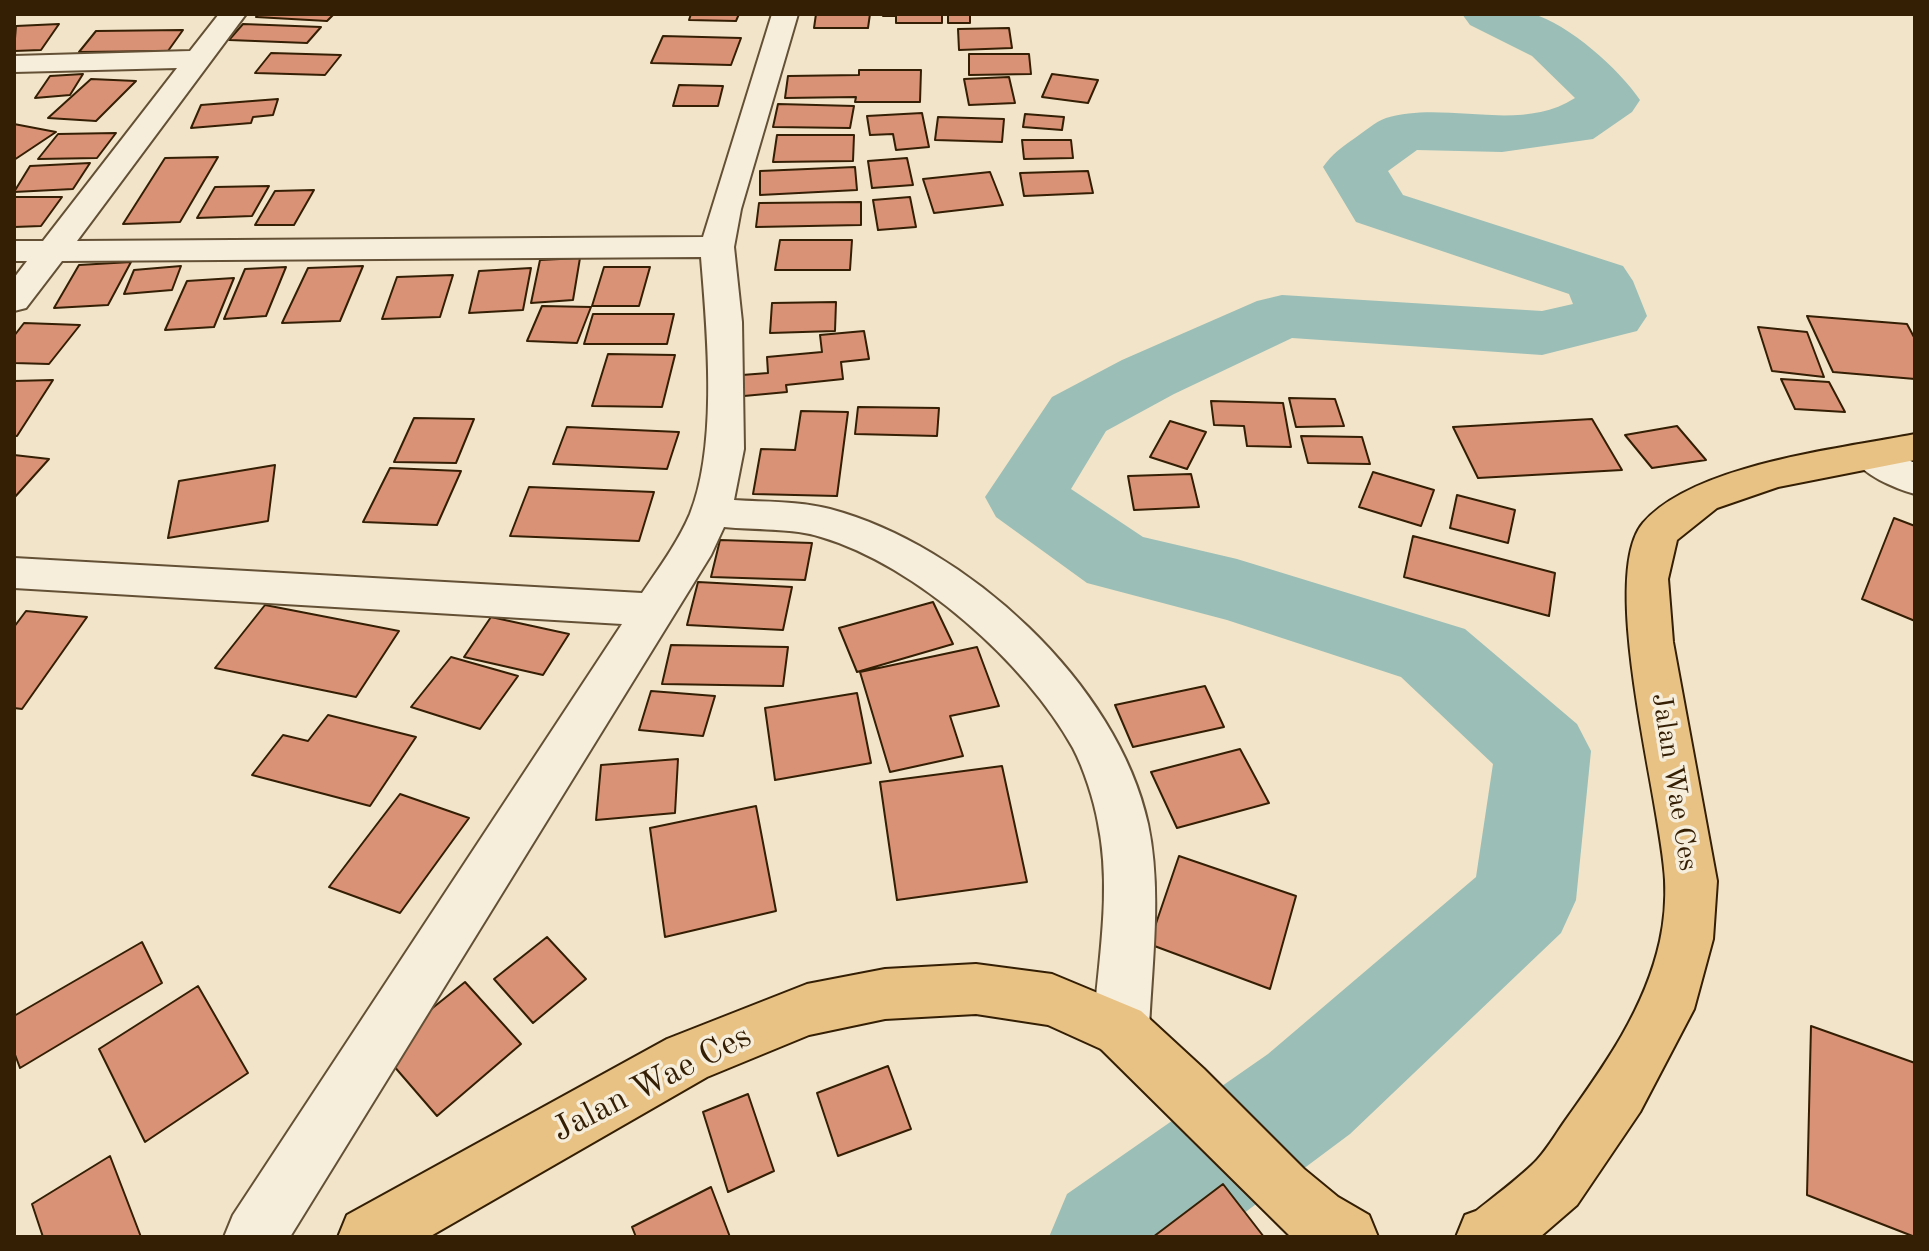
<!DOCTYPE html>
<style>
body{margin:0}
#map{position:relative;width:1929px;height:1251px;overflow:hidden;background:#f1e4c8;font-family:"Old Standard TT",serif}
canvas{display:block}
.frame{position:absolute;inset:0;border:16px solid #341e04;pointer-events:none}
</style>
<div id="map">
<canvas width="1929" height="1251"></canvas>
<div class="frame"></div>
</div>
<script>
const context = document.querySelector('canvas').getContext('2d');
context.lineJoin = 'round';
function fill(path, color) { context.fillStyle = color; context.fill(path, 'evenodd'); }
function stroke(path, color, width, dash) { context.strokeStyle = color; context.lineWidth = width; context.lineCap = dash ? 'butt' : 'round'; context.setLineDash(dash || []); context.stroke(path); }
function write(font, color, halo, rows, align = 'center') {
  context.font = font + ' "Old Standard TT",serif'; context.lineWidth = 7; context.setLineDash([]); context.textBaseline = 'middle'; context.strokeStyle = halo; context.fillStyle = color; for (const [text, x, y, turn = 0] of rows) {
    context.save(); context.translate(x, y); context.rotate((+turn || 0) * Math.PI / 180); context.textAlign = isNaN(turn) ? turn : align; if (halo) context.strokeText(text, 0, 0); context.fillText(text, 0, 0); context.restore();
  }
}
const river = new Path2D(`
 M1462 14C1484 14 1512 9 1532 14 1568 23 1620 70 1640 100L1632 112 1593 139 1502 152 1417 150 1388 171 1403 195 1623 266 1633 281 1647 316 1637 331 1542 355 1292 338 1174 394 1106 431 1071 489 1143 537 1237 559 1465 629 1577 724 1591 751 1576 900 1561 933 1350 1134 1212 1237H1049L1067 1194 1268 1054 1476 877 1493 764 1401 677 1227 620 1087 583 996 517 985 497 1052 397 1122 360 1257 301 1282 295 1542 311 1573 304 1569 294 1356 222 1323 167C1332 154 1342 147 1355 138 1365 131 1375 122 1386 118 1447 100 1519 134 1575 98L1532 56 1470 25Z`);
const building = new Path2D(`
 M259 14H334L327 21 256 17Z
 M691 14H739L736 21 689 20Z
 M816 14H870L868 28H814Z
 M883 14H942V23H896V16H883Z
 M948 14H970V23H948Z
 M59 24 41 50 14 51 16 26Z
 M243 24 321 27 307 43 229 40Z
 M1009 28 1012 48 959 50 958 29Z
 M183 30 168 51 79 52 96 31Z
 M663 36 741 38 731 65 651 63Z
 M271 53 341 55 325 75 255 73Z
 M969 54H1029L1031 74 969 75Z
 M859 70H921L920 102H855L856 97 785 98 788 76 859 75Z
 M83 74 70 95 35 98 50 76Z
 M1052 74 1098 80 1088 103 1042 97Z
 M1009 77 1015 103 969 105 964 79Z
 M91 79 136 81 96 121 48 118Z
 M679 85 723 86 718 106H673Z
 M278 99 273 115 253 117 251 123 191 128 201 105Z
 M778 104 854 106 850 128 773 127Z
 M922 113 929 147 896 150 893 134 870 135 867 116Z
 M1025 114 1064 117 1062 130 1023 127Z
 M938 117 1004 119 1002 142 935 140Z
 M14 124 56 132 14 160Z
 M116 133 97 158 38 159 58 134Z
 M777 135H854L853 161 773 162Z
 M1022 140H1071L1073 158 1024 159Z
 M218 157 180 222 123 224 165 158Z
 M907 158 913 185 872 188 868 161Z
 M90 163 73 189 14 192 30 166Z
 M855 167 857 190 760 195V171Z
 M1088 171 1093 193 1024 196 1020 173Z
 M990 172 1003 205 934 213 923 179Z
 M269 186 252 216 197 218 215 187Z
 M314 190 294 225H255L275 191Z
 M14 197H62L41 226 14 227Z
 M910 197 916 227 878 230 873 200Z
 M861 202V225L756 227 759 203Z
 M780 240H852L850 270H775Z
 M580 258 573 300 531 303 540 260Z
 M131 262 108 305 54 308 79 265Z
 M181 266 172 290 124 294 134 270Z
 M363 266 340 321 282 323 308 268Z
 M286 267 266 316 224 319 245 269Z
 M604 267H650L639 306H592Z
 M531 268 523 310 469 313 479 271Z
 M453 275 440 317 382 319 397 277Z
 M234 278 214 327 165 330 187 281Z
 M836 302 835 331 770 333 772 303Z
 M542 306 591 307 577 343 527 341Z
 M593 314H674L667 344H584Z
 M1807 316 1907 324 1915 339V379L1833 372Z
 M24 323 80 325 49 364 14 363V336Z
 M1758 327 1807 332 1824 377 1772 371Z
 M864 331 869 359 841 362 843 379 786 385 787 392 744 396 742 375 768 373 767 357 822 352 820 335Z
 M608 354 675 355 662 407 592 406Z
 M1781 379 1829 382 1845 412 1795 409Z
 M53 380 17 436H14V381Z
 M1289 398 1335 399 1344 426 1296 427Z
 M1211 401 1283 403 1291 447 1247 446 1244 426 1214 425Z
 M858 407 939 408 937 436 855 434Z
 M801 411 848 412 837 496 753 494 761 449 795 450Z
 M414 418 474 419 456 463 394 462Z
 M1592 419 1622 470 1478 478 1453 427Z
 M1170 421 1206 432 1187 469 1150 457Z
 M1677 426 1706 460 1652 468 1625 435Z
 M567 427 679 432 667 469 553 464Z
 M1301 436 1362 437 1370 464 1308 463Z
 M14 455 49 459 14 498Z
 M275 465 268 521 168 538 179 481Z
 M390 468 461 471 437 525 363 522Z
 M1373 472 1434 490 1421 526 1359 507Z
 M1191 474 1199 507 1134 510 1128 476Z
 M529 487 654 492 639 541 510 536Z
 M1457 495 1515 510 1508 543 1450 528Z
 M1894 518 1915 526V621L1862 599Z
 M1413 536 1555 573 1549 616 1404 577Z
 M720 540 812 543 805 580 711 577Z
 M698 582 792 587 783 630 687 625Z
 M933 602 953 644 857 672 839 628Z
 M265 605 399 631 356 697 215 668Z
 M26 611 87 617 22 709 14 708V627Z
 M491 617 569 634 543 675 464 657Z
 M671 645 788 647 783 686 662 684Z
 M977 647 999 706 950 716 963 756 890 772 860 672Z
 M451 657 518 676 480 729 411 707Z
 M1205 686 1224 727 1133 747 1115 705Z
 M651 691 715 696 703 736 639 730Z
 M857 693 871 763 775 780 765 708Z
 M328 715 416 737 370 806 252 775 283 735 308 741Z
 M1240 749 1269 803 1177 828 1151 772Z
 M678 759 675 813 596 820 601 765Z
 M1002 766 1027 882 897 900 880 782Z
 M400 794 469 818 400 913 329 887Z
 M756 806 776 911 665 937 650 828Z
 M1179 856 1296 896 1270 989 1149 944Z
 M547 937 586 979 533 1023 494 979Z
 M142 942 162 983 20 1068 14 1052V1016Z
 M465 982 521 1044 437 1116 380 1050Z
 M198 986 248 1073 145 1142 99 1049Z
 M1811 1026 1915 1063V1237L1807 1195Z
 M888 1066 911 1129 838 1156 817 1093Z
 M748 1094 774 1171 728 1192 703 1112Z
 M110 1156 141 1237H43L32 1204Z
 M1223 1184 1264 1237H1153Z
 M711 1187 730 1237H636L632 1227Z`);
const minor = new Path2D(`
 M219 14H246L77 241 703 237 772 14H798L741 209 734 247 742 322 744 449 734 500C765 502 800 501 830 509 966 545 1118 684 1148 824 1162 891 1152 962 1149 1030L1141 1049 1121 1056 1101 1049 1093 1030C1098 963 1112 890 1098 823 1094 800 1084 769 1073 748 1026 663 916 565 821 537 794 528 753 530 724 527L711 555 290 1237H224L233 1215 622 624 14 588V558L642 593C659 568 678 542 690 514 718 444 707 332 701 257L62 261 26 308 14 311V278L27 261H14V241H43L177 68 14 72V56L190 51Z
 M1871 443 1915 463V494C1894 488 1863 475 1851 456L1857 447Z`);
const trunk = new Path2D(`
 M1915 434V460L1778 487 1717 508 1677 540 1668 579 1673 642 1717 881 1713 939 1694 1009 1640 1112 1577 1205 1540 1237H1456L1465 1215 1476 1211C1495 1196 1515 1181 1532 1165 1545 1153 1555 1135 1565 1121 1605 1065 1645 1009 1660 941 1664 923 1666 899 1665 880 1662 806 1597 577 1643 523 1694 464 1840 449 1915 434Z
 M976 964 1052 974 1141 1011 1204 1069 1304 1169 1338 1197 1369 1215 1378 1237H1291L1101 1049 1048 1025 976 1014 885 1019 809 1035 707 1077 429 1237H338L347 1215 667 1039 807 984 885 969Z`);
const streetNames = [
 ["Jalan Wae Ces",1674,782,81]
];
const nearStreetnames = [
 ["Jalan Wae Ces",652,1084,-27]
];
fill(river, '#9bbeb7');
fill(building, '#da9276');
stroke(building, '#341e04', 2);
stroke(minor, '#635035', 4);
stroke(trunk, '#341e04', 4);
fill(minor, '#f6eddb');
fill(trunk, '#e8c284');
write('28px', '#341e04', '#f6eddb', streetNames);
write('34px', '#341e04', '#f6eddb', nearStreetnames);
</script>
